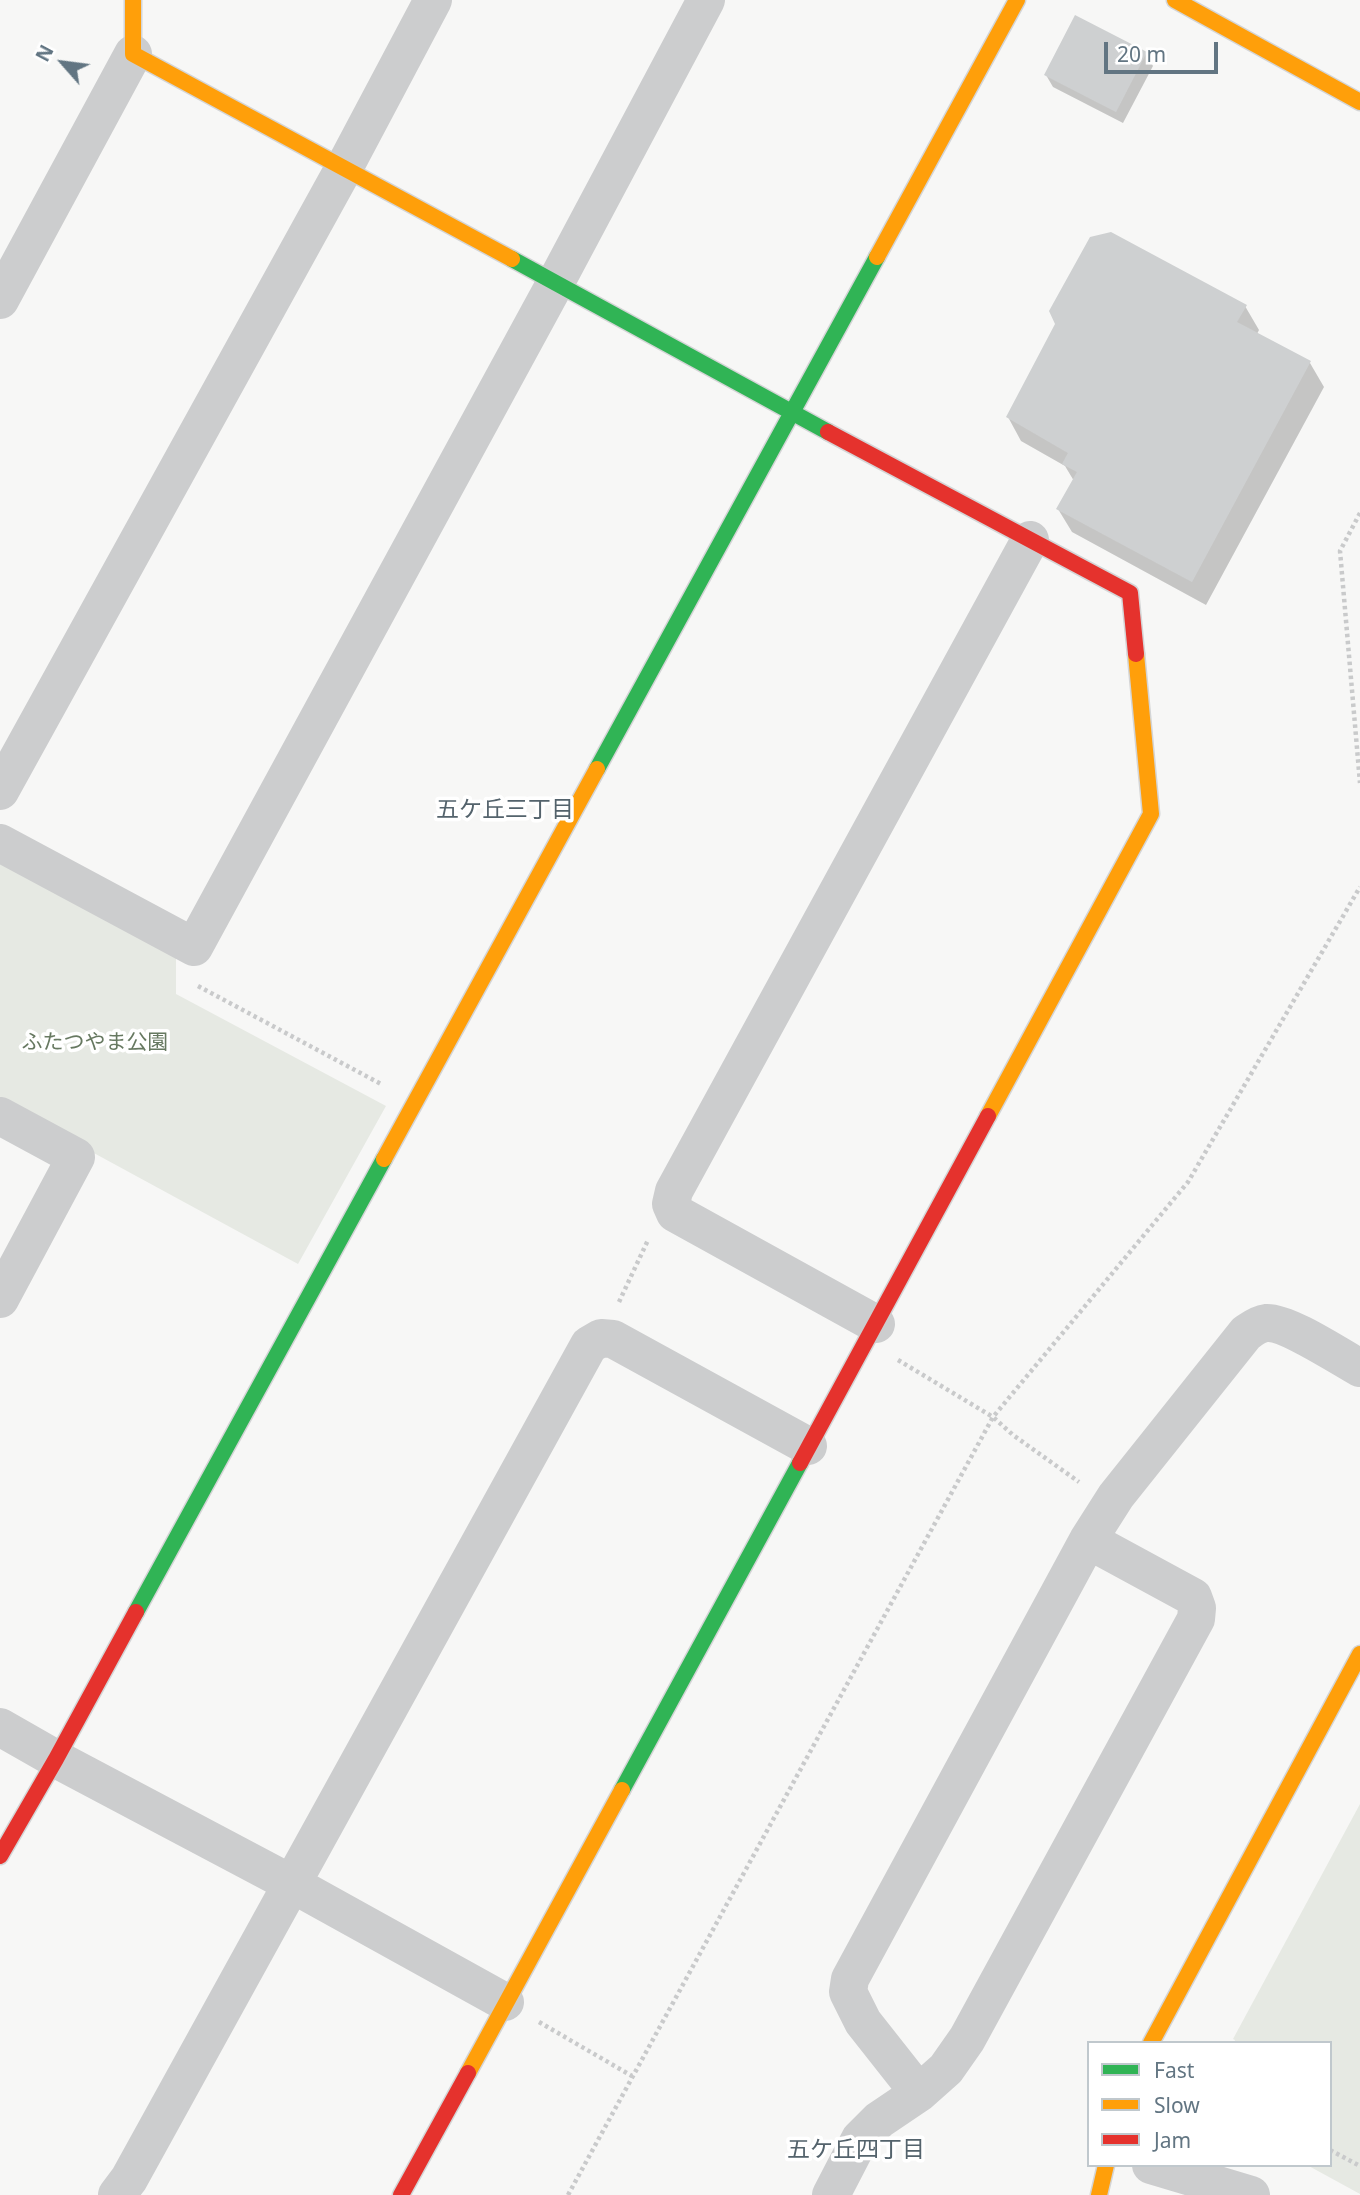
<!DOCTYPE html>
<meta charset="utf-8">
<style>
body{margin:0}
#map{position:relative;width:1360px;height:2195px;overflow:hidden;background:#f7f7f6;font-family:"Noto Sans",sans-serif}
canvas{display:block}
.legend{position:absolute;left:1087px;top:2041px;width:245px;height:126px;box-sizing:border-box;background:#fff;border:2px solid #c0c8cd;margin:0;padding:9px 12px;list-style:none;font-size:21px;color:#627582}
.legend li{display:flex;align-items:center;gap:14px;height:35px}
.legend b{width:35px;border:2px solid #c0c8cd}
.north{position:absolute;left:28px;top:28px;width:70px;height:70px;-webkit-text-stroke:5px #fff;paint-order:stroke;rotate:298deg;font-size:19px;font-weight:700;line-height:28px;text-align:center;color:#627582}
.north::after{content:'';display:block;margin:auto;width:24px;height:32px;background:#627582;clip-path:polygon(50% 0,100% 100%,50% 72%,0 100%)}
.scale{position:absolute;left:1104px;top:42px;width:114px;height:32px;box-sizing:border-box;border:4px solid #627582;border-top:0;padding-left:9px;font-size:21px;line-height:24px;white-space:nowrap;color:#627582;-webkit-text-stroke:5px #fff;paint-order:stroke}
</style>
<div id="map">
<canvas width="1360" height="2195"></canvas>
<ul class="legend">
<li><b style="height:9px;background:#30b455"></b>Fast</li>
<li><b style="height:9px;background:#ff9f0a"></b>Slow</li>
<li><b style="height:9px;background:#e5322d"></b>Jam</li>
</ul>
<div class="north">N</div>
<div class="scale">20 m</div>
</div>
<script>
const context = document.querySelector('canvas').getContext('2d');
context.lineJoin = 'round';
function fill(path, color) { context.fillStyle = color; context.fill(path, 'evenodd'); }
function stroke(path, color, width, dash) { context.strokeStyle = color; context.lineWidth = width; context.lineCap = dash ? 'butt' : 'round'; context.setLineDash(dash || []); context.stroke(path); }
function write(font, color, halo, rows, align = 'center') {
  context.font = font + ' "Noto Sans","Noto Sans JP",sans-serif'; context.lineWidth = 7; context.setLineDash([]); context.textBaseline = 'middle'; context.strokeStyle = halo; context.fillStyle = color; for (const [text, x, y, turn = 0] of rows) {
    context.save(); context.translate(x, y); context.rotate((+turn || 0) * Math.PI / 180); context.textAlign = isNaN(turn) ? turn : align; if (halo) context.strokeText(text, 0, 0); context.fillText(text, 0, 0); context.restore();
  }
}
const green = new Path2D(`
 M0 862 176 955V994L386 1106 298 1264 0 1102Z
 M1360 1804V2194L1307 2165H1330V2043H1234L1235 2040 1233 2039Z`);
const shadow = new Path2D(`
 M1146 54 1153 66 1123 123 1053 87 1046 75Z
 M1245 306 1259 330 1257 334 1310 363 1324 387 1206 605 1072 532 1058 509 1074 481 1065 466 1021 441 1008 417Z`);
const building = new Path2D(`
 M1075 15 1147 52 1116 112 1044 75Z
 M1111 232 1247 305 1237 322 1311 361 1192 582 1056 509 1077 472 1062 464 1068 453 1006 417 1055 324 1049 311 1090 237Z`);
const path = new Path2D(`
 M1360 513 1340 551 1360 783
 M198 986 381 1084
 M619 1302 648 1240
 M898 1360 993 1417 1013 1435 1079 1482
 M539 2022 632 2076
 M1330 2150 1360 2166
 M568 2195 993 1417 1188 1182 1360 887`);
const street = new Path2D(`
 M0 300 133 54
 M0 791 344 168 433 0
 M0 843 194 947 556 282 706 0
 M0 1116 76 1157 0 1299
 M876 1324 675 1213 671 1204 674 1191 1030 540
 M0 1727 56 1759 292 1884 505 2002
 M919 2093 863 2022 848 1992 850 1979 1088 1540 1116 1496 1246 1333C1252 1329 1258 1324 1266 1323 1286 1321 1340 1357 1360 1368
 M1151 2165 1251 2195
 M117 2195 129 2179 589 1345 601 1338 613 1339 808 1446
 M831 2195 860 2139 879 2120 919 2093 946 2069 967 2039 1196 1619 1197 1608 1193 1597 1088 1540`);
const fast = new Path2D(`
 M512 259 828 432
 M597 769 877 257
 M136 1612 384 1159
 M622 1790 800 1463`);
const slow = new Path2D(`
 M133 0V54L512 259
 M1175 0 1360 102
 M877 257 1017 0
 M988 1116 1151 814 1136 654
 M384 1159 597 769
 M1151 2043 1360 1654
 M468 2073 622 1790
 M1099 2195 1106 2165`);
const jam = new Path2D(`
 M828 432 1130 593 1136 654
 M800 1463 988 1116
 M0 1856 56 1759 136 1612
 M401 2195 468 2073`);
const parkNames = [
 ["ふたつやま公園",95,1043]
];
const neighbourhoodNames = [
 ["五ケ丘三丁目",505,810],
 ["五ケ丘四丁目",856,2150]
];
fill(green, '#e6e9e3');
fill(shadow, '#0003');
fill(building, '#ced0d1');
stroke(fast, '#d4d5d6', 19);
stroke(slow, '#d4d5d6', 19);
stroke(jam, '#d4d5d6', 19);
stroke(path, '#c9cacb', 4.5, [3.5, 3.5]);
stroke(street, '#cccdce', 38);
stroke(fast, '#30b455', 16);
stroke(slow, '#ff9f0a', 16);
stroke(jam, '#e5322d', 16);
write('21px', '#677961', '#fff', parkNames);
write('23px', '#54636c', '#fff', neighbourhoodNames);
</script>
